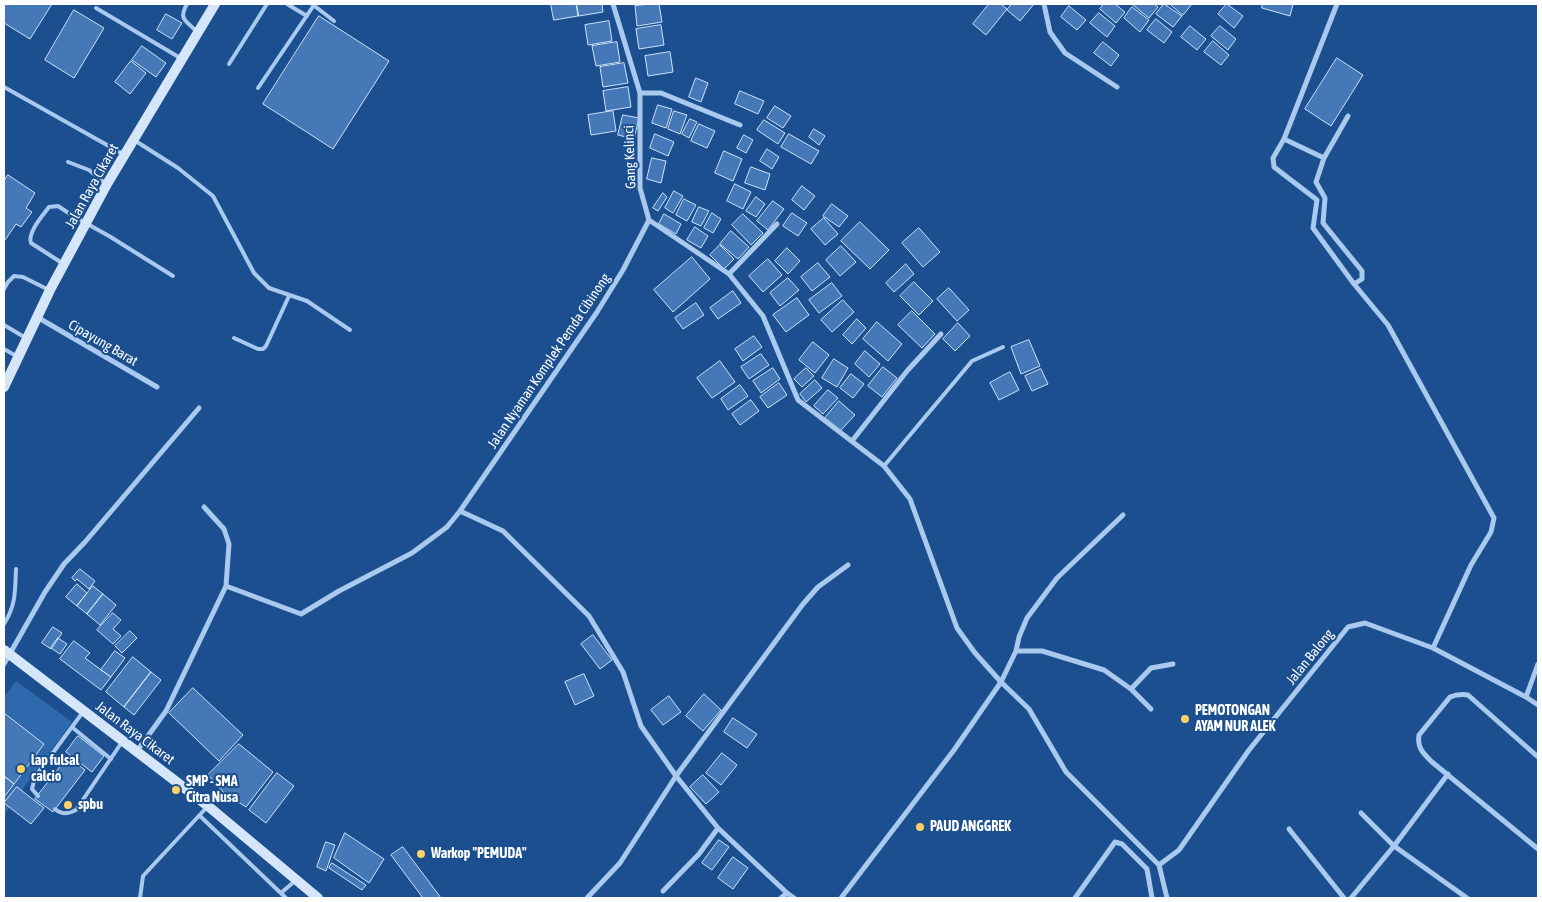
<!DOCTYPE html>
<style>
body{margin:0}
#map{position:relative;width:1542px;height:902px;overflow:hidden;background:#1b4f8f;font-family:"Asap Condensed",sans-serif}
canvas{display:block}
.frame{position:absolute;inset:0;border:5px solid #fff;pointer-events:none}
</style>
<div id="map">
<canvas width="1542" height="902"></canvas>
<div class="frame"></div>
</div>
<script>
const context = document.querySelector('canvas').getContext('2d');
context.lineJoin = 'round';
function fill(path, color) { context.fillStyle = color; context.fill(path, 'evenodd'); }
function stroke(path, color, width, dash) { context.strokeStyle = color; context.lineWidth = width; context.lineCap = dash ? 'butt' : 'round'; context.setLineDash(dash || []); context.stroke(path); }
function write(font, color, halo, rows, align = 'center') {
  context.font = font + ' "Asap Condensed",sans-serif'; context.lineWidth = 4; context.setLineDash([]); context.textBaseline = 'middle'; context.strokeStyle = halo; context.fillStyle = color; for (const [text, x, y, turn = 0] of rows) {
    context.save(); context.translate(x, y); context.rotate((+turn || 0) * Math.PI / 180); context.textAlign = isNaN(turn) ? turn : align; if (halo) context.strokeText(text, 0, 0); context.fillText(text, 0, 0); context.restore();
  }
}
const green = new Path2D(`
 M16 681 72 722 4 815V697Z`);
const building = new Path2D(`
 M4 4H52L30 39 4 23Z
 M551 4H576L578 16 554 20Z
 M577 4H602L603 12 579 16Z
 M651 4H659L662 22 637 26 635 6Z
 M989 4H1001L1007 9 986 35 973 24Z
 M1012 4H1034L1020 21 1007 10Z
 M1104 4H1115L1125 12 1116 23 1100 9Z
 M1134 4H1154L1158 7 1149 18 1133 5Z
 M1164 4 1182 16 1173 27 1156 14Z
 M1170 4H1192L1183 15Z
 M1227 4 1243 16 1234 28 1218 14Z
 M1263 4H1293L1290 16 1262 8Z
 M1069 6 1086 20 1077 30 1061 17Z
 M1132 7 1149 20 1140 32 1124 18Z
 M74 10 104 28 74 78 45 60Z
 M1099 13 1115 26 1107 37 1090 23Z
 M166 14 182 23 172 39 157 30Z
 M319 16 389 61 333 149 263 104Z
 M1156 19 1172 32 1164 43 1147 30Z
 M609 21 612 41 588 45 585 25Z
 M661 25 664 45 639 49 636 29Z
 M1190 26 1206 39 1197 50 1181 37Z
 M1220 26 1236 39 1228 50 1211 36Z
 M1213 41 1229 55 1221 65 1204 52Z
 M617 42 620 62 596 66 592 46Z
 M1103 42 1119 55 1111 66 1094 53Z
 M142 46 166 63 156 77 132 60Z
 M670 52 673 72 648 76 645 56Z
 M1337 58 1363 75 1331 126 1305 109Z
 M131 61 146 73 130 94 115 82Z
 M624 63 628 83 603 87 600 67Z
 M696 78 708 83 701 102 689 97Z
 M628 87 631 107 606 111 603 91Z
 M740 91 764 101 758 114 735 104Z
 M658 105 672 109 666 128 652 123Z
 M775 106 791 116 783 128 767 118Z
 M613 111 616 131 591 135 588 115Z
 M674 111 687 115 680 134 668 129Z
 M623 115 639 118 634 139 618 135Z
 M690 119 697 122 689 138 682 134Z
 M764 120 785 133 778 144 757 130Z
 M699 124 715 131 707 148 691 141Z
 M814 129 825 136 819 145 809 137Z
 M655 134 674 142 668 156 650 148Z
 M789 134 819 151 811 164 781 147Z
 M744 135 753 140 746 153 737 148Z
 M767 149 779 157 772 169 760 161Z
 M724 151 742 159 733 181 715 173Z
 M652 158 666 161 661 183 647 179Z
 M751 167 770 174 765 190 745 183Z
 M8 175 35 193 26 208 32 212 21 227 16 224 5 240 4 239V181Z
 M735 184 751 192 743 209 727 201Z
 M802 186 815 196 804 210 792 200Z
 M674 191 683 196 673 213 665 208Z
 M663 193 667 197 658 211 653 208Z
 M756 197 765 204 756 217 746 211Z
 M684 199 696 205 687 221 676 215Z
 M773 201 784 209 768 230 757 221Z
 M832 204 848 216 839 227 823 216Z
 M699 207 709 211 701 226 692 222Z
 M712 213 721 219 713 233 704 228Z
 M792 213 807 223 798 236 783 226Z
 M664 214 681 224 676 234 659 224Z
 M743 214 763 233 751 245 732 225Z
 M824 218 838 234 825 245 811 229Z
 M860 222 889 250 870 269 841 241Z
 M695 227 708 236 701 248 687 240Z
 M919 228 940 252 923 267 902 243Z
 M731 231 749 247 738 259 720 244Z
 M720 245 734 259 724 269 710 255Z
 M841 246 856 262 840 276 826 260Z
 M787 248 800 261 788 274 775 261Z
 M692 257 710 279 673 312 654 290Z
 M768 259 782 275 763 292 749 276Z
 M818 263 830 277 812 291 801 277Z
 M906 264 914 274 894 292 886 283Z
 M788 278 799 290 780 306 770 293Z
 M914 282 933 301 919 315 900 296Z
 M832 283 842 296 819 313 809 300Z
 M949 288 969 310 957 321 937 299Z
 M733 291 741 303 718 319 710 308Z
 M797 298 809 315 786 332 773 315Z
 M843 300 854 312 832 332 821 320Z
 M696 303 704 315 683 329 675 318Z
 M912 311 935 334 922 348 898 325Z
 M857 319 866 328 852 344 843 335Z
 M877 322 902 344 888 361 863 339Z
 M958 323 970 336 955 351 943 339Z
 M754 336 762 347 743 361 735 349Z
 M1029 340 1040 366 1021 374 1011 347Z
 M813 342 829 355 815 373 799 360Z
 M865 351 880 364 869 377 855 364Z
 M761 354 769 365 749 379 741 367Z
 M834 359 848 368 837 387 822 378Z
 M720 361 735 382 712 398 697 378Z
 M883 367 897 378 882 397 868 386Z
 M773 368 780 379 761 393 753 381Z
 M806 368 814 376 802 387 794 379Z
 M1041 369 1048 384 1032 391 1025 376Z
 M1010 372 1019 390 999 400 990 383Z
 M851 374 864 384 853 398 840 388Z
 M815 380 822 388 806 402 800 394Z
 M779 383 787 395 768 408 760 397Z
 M740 385 748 396 728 410 721 399Z
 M828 390 838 398 823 414 814 406Z
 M751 400 759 411 740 425 732 414Z
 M839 401 855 415 840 431 825 418Z
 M80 569 95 581 89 589 77 579 75 581 72 578Z
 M77 584 87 593 77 606 66 597Z
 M93 586 103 594 87 614 77 606Z
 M103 594 116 605 100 625 87 614Z
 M113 613 121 620 113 629 121 636 113 644 97 630Z
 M53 627 62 633 51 649 42 643Z
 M130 631 137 638 122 653 115 646Z
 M593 635 612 660 600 669 581 644Z
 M58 638 67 644 60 654 51 648Z
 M74 641 90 653 85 658 111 677 101 690 60 659Z
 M115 651 125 658 111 677 101 670Z
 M133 657 151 672 124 707 106 692Z
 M151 672 161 680 134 715 124 707Z
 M584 674 594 696 575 705 565 682Z
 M193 688 243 735 219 761 169 713Z
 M704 694 721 710 703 731 686 716Z
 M669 696 681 712 663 725 651 710Z
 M4 713 44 744 14 784 4 776Z
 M733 718 757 734 747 748 724 732Z
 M78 736 104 756 92 772 66 752Z
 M239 744 273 772 246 807 224 793 208 775Z
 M722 753 737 765 721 785 706 773Z
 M68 757 85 770 53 812 35 799Z
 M277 773 294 786 266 823 249 810Z
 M703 775 719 792 706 804 690 787Z
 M4 776 14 784 4 797Z
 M17 787 44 808 31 824 4 803Z
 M345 833 384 859 369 883 334 858Z
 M719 840 729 847 712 870 702 863Z
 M326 842 335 845 326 871 317 867Z
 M403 847 441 898H423L391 855Z
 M733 857 748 868 733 889 718 878Z
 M332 863 366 885 362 890 329 868Z`);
const lane = new Path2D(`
 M187 4C178 20 186 20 197 32
 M287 4 307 16
 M312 4 334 21
 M96 8 182 59
 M229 64 267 4
 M4 87 123 154
 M258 88 314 5
 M134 140 178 168 213 196 254 273 269 288 307 301 350 330
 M68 162 89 170 106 184
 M62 263 31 243C27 233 43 215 49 207L58 206 73 216 109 236 173 276
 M4 289 8 282 14 276 23 277 49 290
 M4 325 26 338
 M234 338 258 349H263L266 346 289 296
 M4 349 18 357
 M884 466 972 361 1003 347
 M4 624C16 605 15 592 16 569
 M73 728 111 759
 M38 796 32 789 35 777 83 712
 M55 809C62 815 68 814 76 810L122 742
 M200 816 286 898
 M281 893 296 880
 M140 898 143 876 208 806`);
const street = new Path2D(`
 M613 4 640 93V188L649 220
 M1044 4 1050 32 1065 53 1117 87
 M1337 4 1284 139 1324 158 1316 182 1325 198 1323 223 1362 271V279L1354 284 1388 325 1494 518 1491 532 1471 565 1433 648
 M640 93H661L740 125
 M1284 139 1273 158 1274 167 1317 200 1313 228 1354 284
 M1324 158 1348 116
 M649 220 729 274 763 316 798 400 884 466 910 499 957 628 975 653 1001 682 1029 709 1066 772 1159 865 1167 898
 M729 274 777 224
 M37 317 157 387
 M852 441 907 371 941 334
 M460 511 503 531 589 616 623 672 641 726 676 776 718 828 787 893 794 898
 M226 586 301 614 339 591 412 553 447 527 460 511 597 312 623 270 649 220
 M1016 651 1019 637 1027 618 1057 578 1123 515
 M4 664 45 592 64 564 85 542 199 408
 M1131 689 1151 668 1173 664
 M1526 697 1538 664
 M137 751 166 711 226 586 229 544 224 529 204 507
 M1538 757 1468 695C1461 694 1457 694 1450 697L1419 735C1417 748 1423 753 1432 762L1538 849
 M1361 813 1394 846 1467 898
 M1289 829 1344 898
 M1159 865 1179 850 1249 750 1348 627 1365 623 1433 648 1526 697 1538 705
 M663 891 699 854 718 828
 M587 898 620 863 676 776 803 604 818 587 848 565
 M781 898 787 893
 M841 898 954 750 1001 682 1016 651H1042L1104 670 1131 689 1151 709
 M1075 898 1115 842 1122 844 1147 869 1152 898
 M1351 898 1394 846 1448 774`);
const secondary = new Path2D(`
 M4 387 50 290 107 184 215 4
 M4 650 208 806 318 898`);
const markers = [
 [1185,719,5,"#ffd166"],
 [21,769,5,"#ffd166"],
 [176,790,5,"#ffd166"],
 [68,805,5,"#ffd166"],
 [920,827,5,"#ffd166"],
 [421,854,5,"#ffd166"]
];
const streetNames = [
 ["Gang Kelinci",630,157,-92],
 ["Jalan Raya Cikaret",92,186,-61],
 ["Cipayung Barat",103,343,30],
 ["Jalan Nyaman Komplek Pemda Cibinong",549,361,-56],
 ["Jalan Balong",1310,657,-51],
 ["Jalan Raya Cikaret",135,733,37]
];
const poiNames = [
 ["PEMOTONGAN",1195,711],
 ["AYAM NUR ALEK",1195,727],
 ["lap fulsal",31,761],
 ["calcio",31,777],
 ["SMP - SMA",186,782],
 ["Citra Nusa",186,798],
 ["spbu",78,805],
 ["PAUD ANGGREK",930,827],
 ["Warkop \"PEMUDA\"",431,854]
];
fill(green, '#2e69ad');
fill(building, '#4478b7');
stroke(building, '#cfe3fa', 1);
stroke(lane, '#a9c9ee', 4);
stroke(street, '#a9c9ee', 5);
stroke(secondary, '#d6e6fa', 10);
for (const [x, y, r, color] of markers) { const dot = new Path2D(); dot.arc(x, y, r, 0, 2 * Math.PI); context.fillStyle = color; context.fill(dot); stroke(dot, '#1b4f8f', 2); }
write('14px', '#fff', '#1b4f8f', streetNames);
write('bold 14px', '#fff', '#1b4f8f', poiNames, 'left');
</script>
